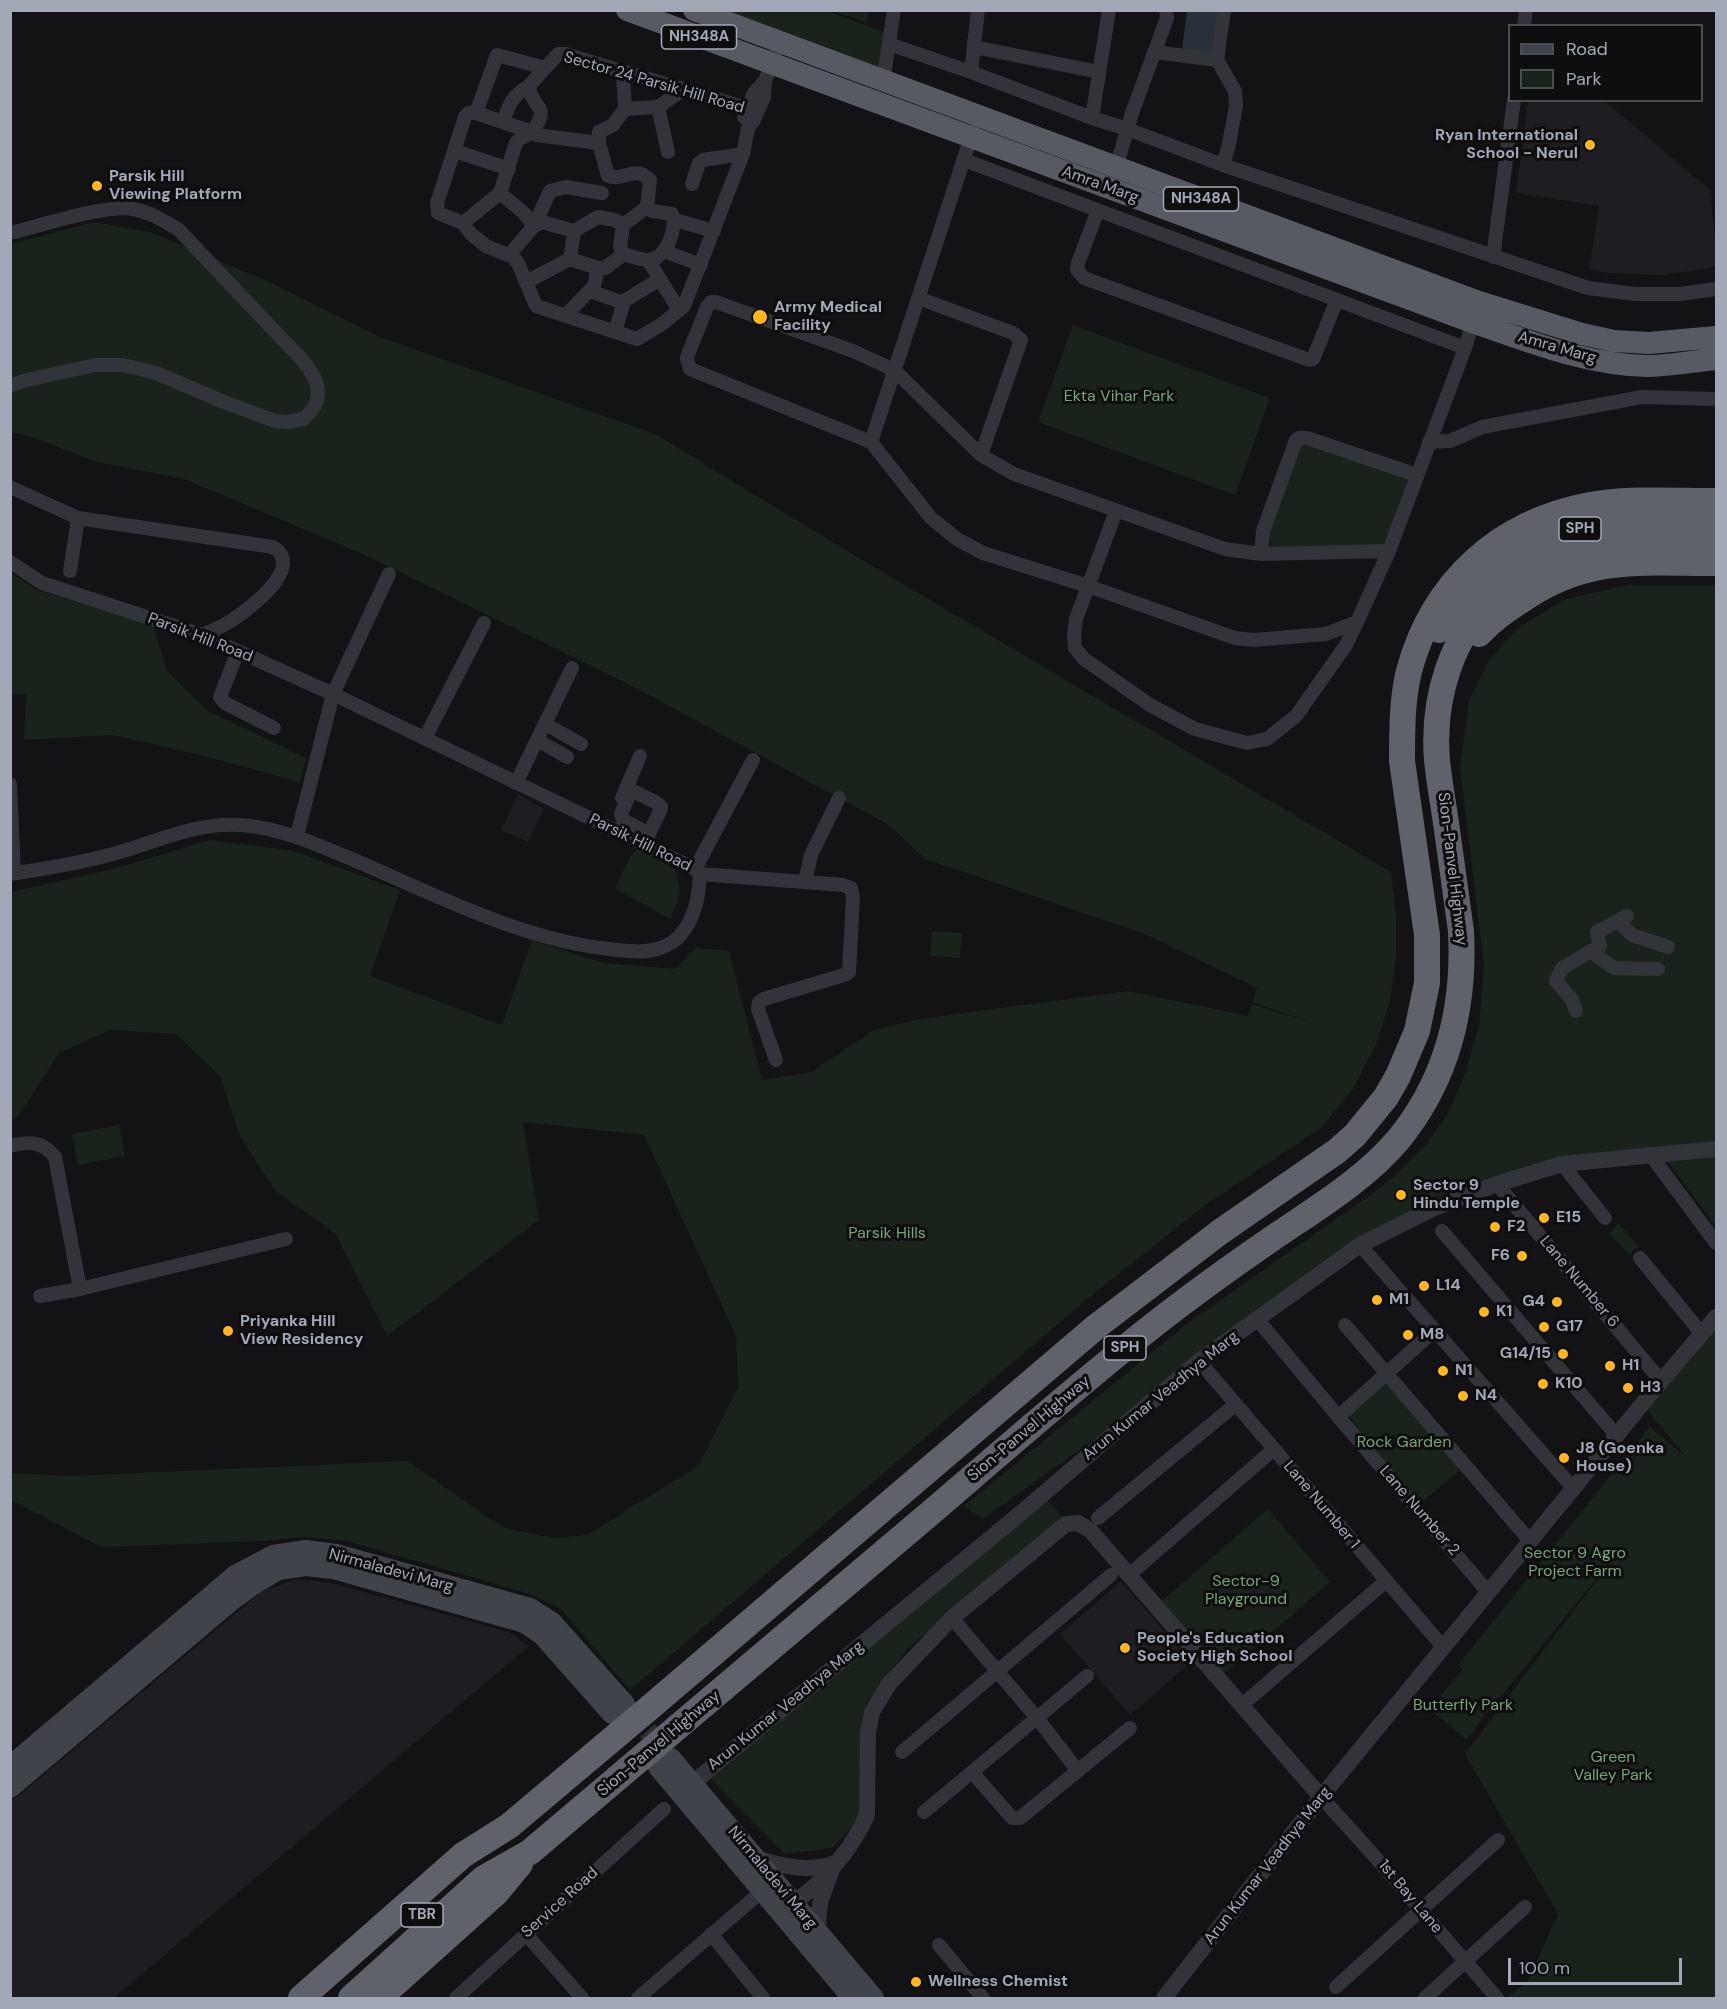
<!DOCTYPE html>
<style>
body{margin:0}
#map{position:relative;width:1727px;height:2009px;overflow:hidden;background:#131214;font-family:"DM Sans",sans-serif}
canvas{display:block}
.frame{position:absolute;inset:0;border:12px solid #a3a8b6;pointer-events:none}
.legend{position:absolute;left:1508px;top:24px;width:195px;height:78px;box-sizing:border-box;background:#0e0e0f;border:2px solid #4a4c52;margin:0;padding:8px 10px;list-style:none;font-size:18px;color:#a3a8b6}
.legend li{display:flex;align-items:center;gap:12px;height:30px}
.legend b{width:30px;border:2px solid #4a4c52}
.scale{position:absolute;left:1508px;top:1958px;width:174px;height:27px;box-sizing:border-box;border:3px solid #a3a8b6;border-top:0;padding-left:8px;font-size:18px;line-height:21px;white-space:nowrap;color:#a3a8b6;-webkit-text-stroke:4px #0e0e0f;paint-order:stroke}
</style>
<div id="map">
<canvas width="1727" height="2009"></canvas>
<div class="frame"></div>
<ul class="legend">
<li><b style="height:8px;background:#41434a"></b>Road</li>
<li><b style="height:16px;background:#1a231b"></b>Park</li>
</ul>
<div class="scale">100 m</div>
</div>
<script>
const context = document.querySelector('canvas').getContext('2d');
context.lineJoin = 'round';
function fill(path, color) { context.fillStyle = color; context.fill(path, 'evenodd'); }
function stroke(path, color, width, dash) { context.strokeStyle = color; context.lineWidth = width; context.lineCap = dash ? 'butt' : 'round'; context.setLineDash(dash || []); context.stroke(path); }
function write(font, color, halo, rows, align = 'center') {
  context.font = font + ' "DM Sans",sans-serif'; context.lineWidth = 6; context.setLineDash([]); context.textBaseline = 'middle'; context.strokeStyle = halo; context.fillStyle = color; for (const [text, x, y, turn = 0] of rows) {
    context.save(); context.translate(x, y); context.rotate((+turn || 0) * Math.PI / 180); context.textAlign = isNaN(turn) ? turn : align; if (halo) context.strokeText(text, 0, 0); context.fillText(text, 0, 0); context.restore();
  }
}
const built = new Path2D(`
 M1528 101H1605L1710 190 1716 249V267L1664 275 1608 273 1589 269 1599 206 1516 193Z
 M518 794 544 809 528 842 501 830Z
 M296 1579 332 1583 509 1632 529 1646 114 1998H11V1802L261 1592Z
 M1121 1581 1191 1662 1130 1715 1060 1634Z`);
const green = new Path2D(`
 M725 11H827L890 34 881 69Z
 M833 11H869L867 23Z
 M94 222 150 232 267 281 380 337 655 434 849 552 1391 872 1396 915V957L1390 1001 1376 1044 1353 1089 1321 1128 1207 1204 1093 1294 630 1690 561 1609 530 1594 347 1541 302 1537 263 1541 101 1547 11 1500V1475L16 1473 70 1476 407 1461 504 1528 554 1538 587 1535 698 1466 738 1387 736 1336 644 1135 523 1122 539 1220 387 1336 335 1233 276 1192 240 1136 220 1076 176 1034 110 1030 59 1053 17 1118 11 1119V892L117 868 210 840 294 851 400 890 370 976 502 1025 532 940 603 963 676 969 695 948 729 951 762 1080 811 1072 874 1030 919 1019 1128 991 1248 1016 1252 1004 1318 1025 1253 1002 1257 988 1145 934 925 859 889 825 839 798 630 685 365 555 184 479 97 462 29 436 11 432V244Z
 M1073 325 1270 398 1235 495 1038 422Z
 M1300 441 1409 476 1384 546 1270 547 1268 532Z
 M10 572 36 590 153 625 167 671 208 711 306 758 300 782 200 755 113 735 24 740 26 694 11 695Z
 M1628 585H1716V1227L1668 1162 1709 1158 1493 1177 1424 1202 983 1519 964 1506 1188 1323 1369 1196 1398 1173 1425 1146 1447 1115 1463 1079 1479 1026 1484 966 1460 767 1469 700 1489 660 1519 627 1566 599Z
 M638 847 675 869C683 891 680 898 670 919L615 888 630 857Z
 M932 931 962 933 960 958 930 956Z
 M119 1125 125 1156 78 1165 72 1134Z
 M1619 1223 1638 1246 1629 1255 1609 1233Z
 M1716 1328V1998H1506L1528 1981 1558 1914 1465 1754 1621 1548 1500 1698 1498 1697 1467 1740 1429 1709 1463 1669 1458 1665 1650 1427 1686 1457 1647 1410Z
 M1387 1382 1461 1469 1421 1503 1348 1416Z
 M1046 1499 1064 1519 907 1649 866 1704 859 1819 832 1848 785 1854 711 1779Z
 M1268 1509 1330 1582 1224 1674 1162 1601Z`);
const water = new Path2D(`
 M1187 11H1217L1211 53 1182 49Z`);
const secondaryTunnel = new Path2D(`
 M628 1708 668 1754`);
const minor = new Path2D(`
 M1524 26 1526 10
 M889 44 971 72 1092 118 1127 129 1223 165 1588 288 1635 294H1680L1716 289
 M974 47 1099 72
 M1154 52 1217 60
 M971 72 978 10
 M623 73 625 109
 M883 82 894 10
 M658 107 668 152
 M757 112C694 90 629 75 566 54H558L529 86C529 103 549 107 537 124 537 125 532 132 532 132 526 137 521 136 516 143L500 193 463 223 471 234 486 246 513 257 518 263 536 306 637 339 662 324 684 306 743 154 748 128 754 120 764 97 765 81
 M476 113 497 55 545 68
 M744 117 754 93 765 81 780 42
 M1092 118 1109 10
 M503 122C509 104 512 96 529 86
 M455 151 509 169
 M964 160 1465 348
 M1223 165 1229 144 1236 106 1235 91 1217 60 1224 10
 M1116 168 1132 113 1167 18 1166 10
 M692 184 699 163 703 160 743 154
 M500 193 525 214 534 226
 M647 207 623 225 620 247 624 254C631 256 640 260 648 260 666 260 678 228 672 214L652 211 647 207 650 180C634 164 624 182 608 176L599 143V132L613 125 625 109 658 107 684 89
 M1098 210 1078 263 1077 270 1084 278 1309 360 1313 359 1337 300
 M675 220 714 231
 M463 223 438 213 437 203 465 117 468 113H476L532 132 536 135 599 143
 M534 226 550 191 566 187 602 193
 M10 233C40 226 106 204 133 209 151 212 164 221 179 230L304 362C313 373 322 388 316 403 314 409 308 414 304 419L288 422 275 421 224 402 156 373 123 365H95L23 381 10 386
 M664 251 701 265
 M509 255 534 226 542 222 574 231
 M1493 257 1514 100
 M570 259 574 231 598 217 615 220 623 225
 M648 260 679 310
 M598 268H605L624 254
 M526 282 570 259 598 268 594 286 566 315
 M590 291 618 301H624L660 279
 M918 298 1013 333 1021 340 981 455
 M615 332 624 301
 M871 442 973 131
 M1429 442 1450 441 1482 427 1642 397 1716 399
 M10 487 78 518
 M1116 511 1076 619 1074 636 1075 648 1084 659 1150 705 1195 729 1247 743 1267 739 1296 716 1346 645 1357 622
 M1389 551 1261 554 1225 549 1014 474 981 455 894 370 853 351 716 302H711L707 307 689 352 687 358 690 369 871 442 931 518 957 539 983 553 1088 586 1215 631 1235 638 1254 640 1326 634 1357 622 1389 551 1465 348 1474 318
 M1261 554 1263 531 1296 440 1299 438H1307L1417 475
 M10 562 42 583 202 635 333 694 695 869 700 874C699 902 691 936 663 947 647 954 627 951 609 949 524 940 439 897 361 863 323 847 283 828 241 825 194 822 157 842 113 854 80 863 44 869 10 874
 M70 571 78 518 273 547C308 568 242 615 224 625 217 629 209 632 202 635
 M238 651 220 697 225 703 274 728
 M545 724 581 744
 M425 738 484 623
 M537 740 567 757
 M516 783 572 668
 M10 784 14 873
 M622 798 640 756
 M297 836 333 694 389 574
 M644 844 660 811 661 807 657 803 631 790 621 814 623 820 649 834
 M695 869 753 760
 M700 874 843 885 851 888 853 897 849 972 844 975 764 999 759 1002 758 1009 776 1060
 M805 882 811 855 839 798
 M1618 921 1632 935 1668 947
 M1590 951 1614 968 1658 969
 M1576 1011 1572 1000 1556 981 1562 968 1600 946 1597 932 1627 916
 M10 1146C30 1141 42 1141 55 1157L80 1289 286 1239
 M1650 1154 1716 1243
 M1562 1164 1605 1218
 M1497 1184 1661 1381
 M1442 1231 1617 1436
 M1360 1245 1573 1488
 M1640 1258 1702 1334
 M40 1296 80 1289
 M1257 1319 1341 1420 1488 1592
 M1345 1325 1530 1541
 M1199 1361 1443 1647
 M1338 1417 1435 1330
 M1098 1518 1236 1404
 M1129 1575 1274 1449
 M952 1618 1037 1718 1078 1771
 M1242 1705 1386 1581
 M902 1752 1111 1575
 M972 1772 1012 1818H1020L1130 1728
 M1321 1797 1369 1850 1497 1998
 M924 1812 1087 1676
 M711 1934 763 1998
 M532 1941 582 1998
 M939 1945 983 1998
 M1336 1987 1498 1840
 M456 1998 664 1809
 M638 1998 768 1886
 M1425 1998 1525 1907`);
const tertiary = new Path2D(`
 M683 1791 1015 1518 1199 1361 1360 1245 1434 1208 1497 1184 1562 1164 1716 1149
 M755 1858C781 1866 809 1873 835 1863
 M793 1903C824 1882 852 1849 867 1815L868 1733 872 1712 889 1684 952 1618 1066 1524 1078 1523 1090 1530 1321 1797
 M819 1934C816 1910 822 1894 831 1873
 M1164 1998 1321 1797 1657 1386 1716 1317`);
const secondary = new Path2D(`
 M671 1758 874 1998
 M10 1766 235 1575 273 1555 306 1550 336 1554 530 1608 552 1622 625 1704
 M658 1767 852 1998
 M10 1788 230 1602 252 1586 278 1570 306 1566 333 1569 524 1623 542 1635 612 1714`);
const trunk = new Path2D(`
 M627 10 1472 322C1529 341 1586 365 1647 366 1670 366 1694 361 1716 359
 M694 10 1479 302 1582 334 1614 341 1649 343 1716 337`);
const motorway = new Path2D(`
 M1439 630C1477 577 1531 535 1596 525 1636 520 1677 522 1716 522
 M1479 634C1492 620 1506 610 1522 600 1587 555 1641 563 1716 563
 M301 1998 463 1855 509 1826 648 1709 1097 1326 1220 1232 1337 1151 1355 1135 1386 1097 1398 1076 1417 1031 1427 983V935L1402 761C1402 731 1402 699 1409 671 1433 582 1499 522 1590 505 1631 498 1675 501 1716 501
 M351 1998 484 1878 530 1852C663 1740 796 1628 928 1515 991 1461 1054 1406 1119 1353 1167 1313 1219 1275 1270 1240 1315 1209 1363 1181 1398 1140 1447 1080 1465 1007 1461 931 1456 895 1451 859 1446 823 1443 802 1439 781 1437 760 1432 700 1451 634 1497 594 1520 572 1549 556 1580 548 1624 538 1672 542 1716 541
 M379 1998 497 1892 520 1864`);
const markers = [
 [1590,145,6,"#ffb720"],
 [97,186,6,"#ffb720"],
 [760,317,8,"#ffb720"],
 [1401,1195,6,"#ffb720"],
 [1544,1218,6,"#ffb720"],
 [1495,1227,6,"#ffb720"],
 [1522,1256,6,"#ffb720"],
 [1424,1286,6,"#ffb720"],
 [1377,1300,6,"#ffb720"],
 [1557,1302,6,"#ffb720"],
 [1484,1312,6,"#ffb720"],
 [1544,1327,6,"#ffb720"],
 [228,1331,6,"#ffb720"],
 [1408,1335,6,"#ffb720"],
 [1563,1354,6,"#ffb720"],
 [1610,1366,6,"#ffb720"],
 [1443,1371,6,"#ffb720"],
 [1543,1384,6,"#ffb720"],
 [1628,1388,6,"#ffb720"],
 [1463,1396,6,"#ffb720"],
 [1564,1458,6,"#ffb720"],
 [1125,1648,6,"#ffb720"],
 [916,1982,6,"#ffb720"]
];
const shields = [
 [699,37,75],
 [1201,199,75],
 [1580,529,42],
 [1125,1348,42],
 [422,1915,42]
];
const shieldNames = [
 ["NH348A",699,37],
 ["NH348A",1201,199],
 ["SPH",1580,529],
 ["SPH",1125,1348],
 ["TBR",422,1915]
];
const streetNames = [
 ["Sector 24 Parsik Hill Road",654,83,16],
 ["Amra Marg",1100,185,20],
 ["Amra Marg",1557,348,16],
 ["Parsik Hill Road",200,638,21],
 ["Parsik Hill Road",640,843,26],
 ["Sion-Panvel Highway",1452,869,83],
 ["Lane Number 6",1579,1282,50],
 ["Arun Kumar Veadhya Marg",1161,1396,-39],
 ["Sion-Panvel Highway",1029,1429,-40],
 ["Lane Number 1",1321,1505,50],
 ["Lane Number 2",1419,1511,49],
 ["Nirmaladevi Marg",391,1571,15],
 ["Arun Kumar Veadhya Marg",786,1706,-39],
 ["Sion-Panvel Highway",659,1744,-40],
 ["Arun Kumar Veadhya Marg",1268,1866,-52],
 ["Nirmaladevi Marg",772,1878,50],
 ["1st Bay Lane",1410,1897,50],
 ["Service Road",560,1903,-42]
];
const poiNames = [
 ["Ryan International",1578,136,"right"],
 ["School - Nerul",1578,154,"right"],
 ["Parsik Hill",109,177],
 ["Viewing Platform",109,195],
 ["Army Medical",774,308],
 ["Facility",774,326],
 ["Sector 9",1413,1186],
 ["Hindu Temple",1413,1204],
 ["E15",1556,1218],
 ["F2",1507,1227],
 ["F6",1510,1256,"right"],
 ["L14",1436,1286],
 ["M1",1389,1300],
 ["G4",1545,1302,"right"],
 ["K1",1496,1312],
 ["Priyanka Hill",240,1322],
 ["View Residency",240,1340],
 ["G17",1556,1327],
 ["M8",1420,1335],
 ["G14/15",1551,1354,"right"],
 ["H1",1622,1366],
 ["N1",1455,1371],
 ["K10",1555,1384],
 ["H3",1640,1388],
 ["N4",1475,1396],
 ["J8 (Goenka",1576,1449],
 ["House)",1576,1467],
 ["People's Education",1137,1639],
 ["Society High School",1137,1657],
 ["Wellness Chemist",928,1982]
];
const parkNames = [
 ["Ekta Vihar Park",1119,397],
 ["Parsik Hills",887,1234],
 ["Rock Garden",1404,1443],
 ["Sector 9 Agro",1575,1554],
 ["Project Farm",1575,1572],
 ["Sector-9",1246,1582],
 ["Playground",1246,1600],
 ["Butterfly Park",1463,1706],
 ["Green",1613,1758],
 ["Valley Park",1613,1776]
];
fill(built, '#1e1e22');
fill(green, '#1a231b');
fill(water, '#283139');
stroke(secondaryTunnel, '#303034', 20, [20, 10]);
stroke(minor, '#33343a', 14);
stroke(tertiary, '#33343a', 16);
stroke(secondary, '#41434a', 20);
stroke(trunk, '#575a62', 22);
stroke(motorway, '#5f626b', 26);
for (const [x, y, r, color] of markers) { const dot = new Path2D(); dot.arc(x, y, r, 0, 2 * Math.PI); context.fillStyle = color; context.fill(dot); stroke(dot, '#0e0e0f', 2); }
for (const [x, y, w] of shields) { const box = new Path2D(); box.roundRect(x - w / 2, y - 12, w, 24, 4.5); context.fillStyle = '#0e0e0f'; context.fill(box); stroke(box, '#a3a8b6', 1.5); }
write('bold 15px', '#a3a8b6', null, shieldNames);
write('16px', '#a3a8b6', '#0e0e0f', streetNames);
write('bold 16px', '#a3a8b6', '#0e0e0f', poiNames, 'left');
write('16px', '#78a37b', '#0e0e0f', parkNames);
</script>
